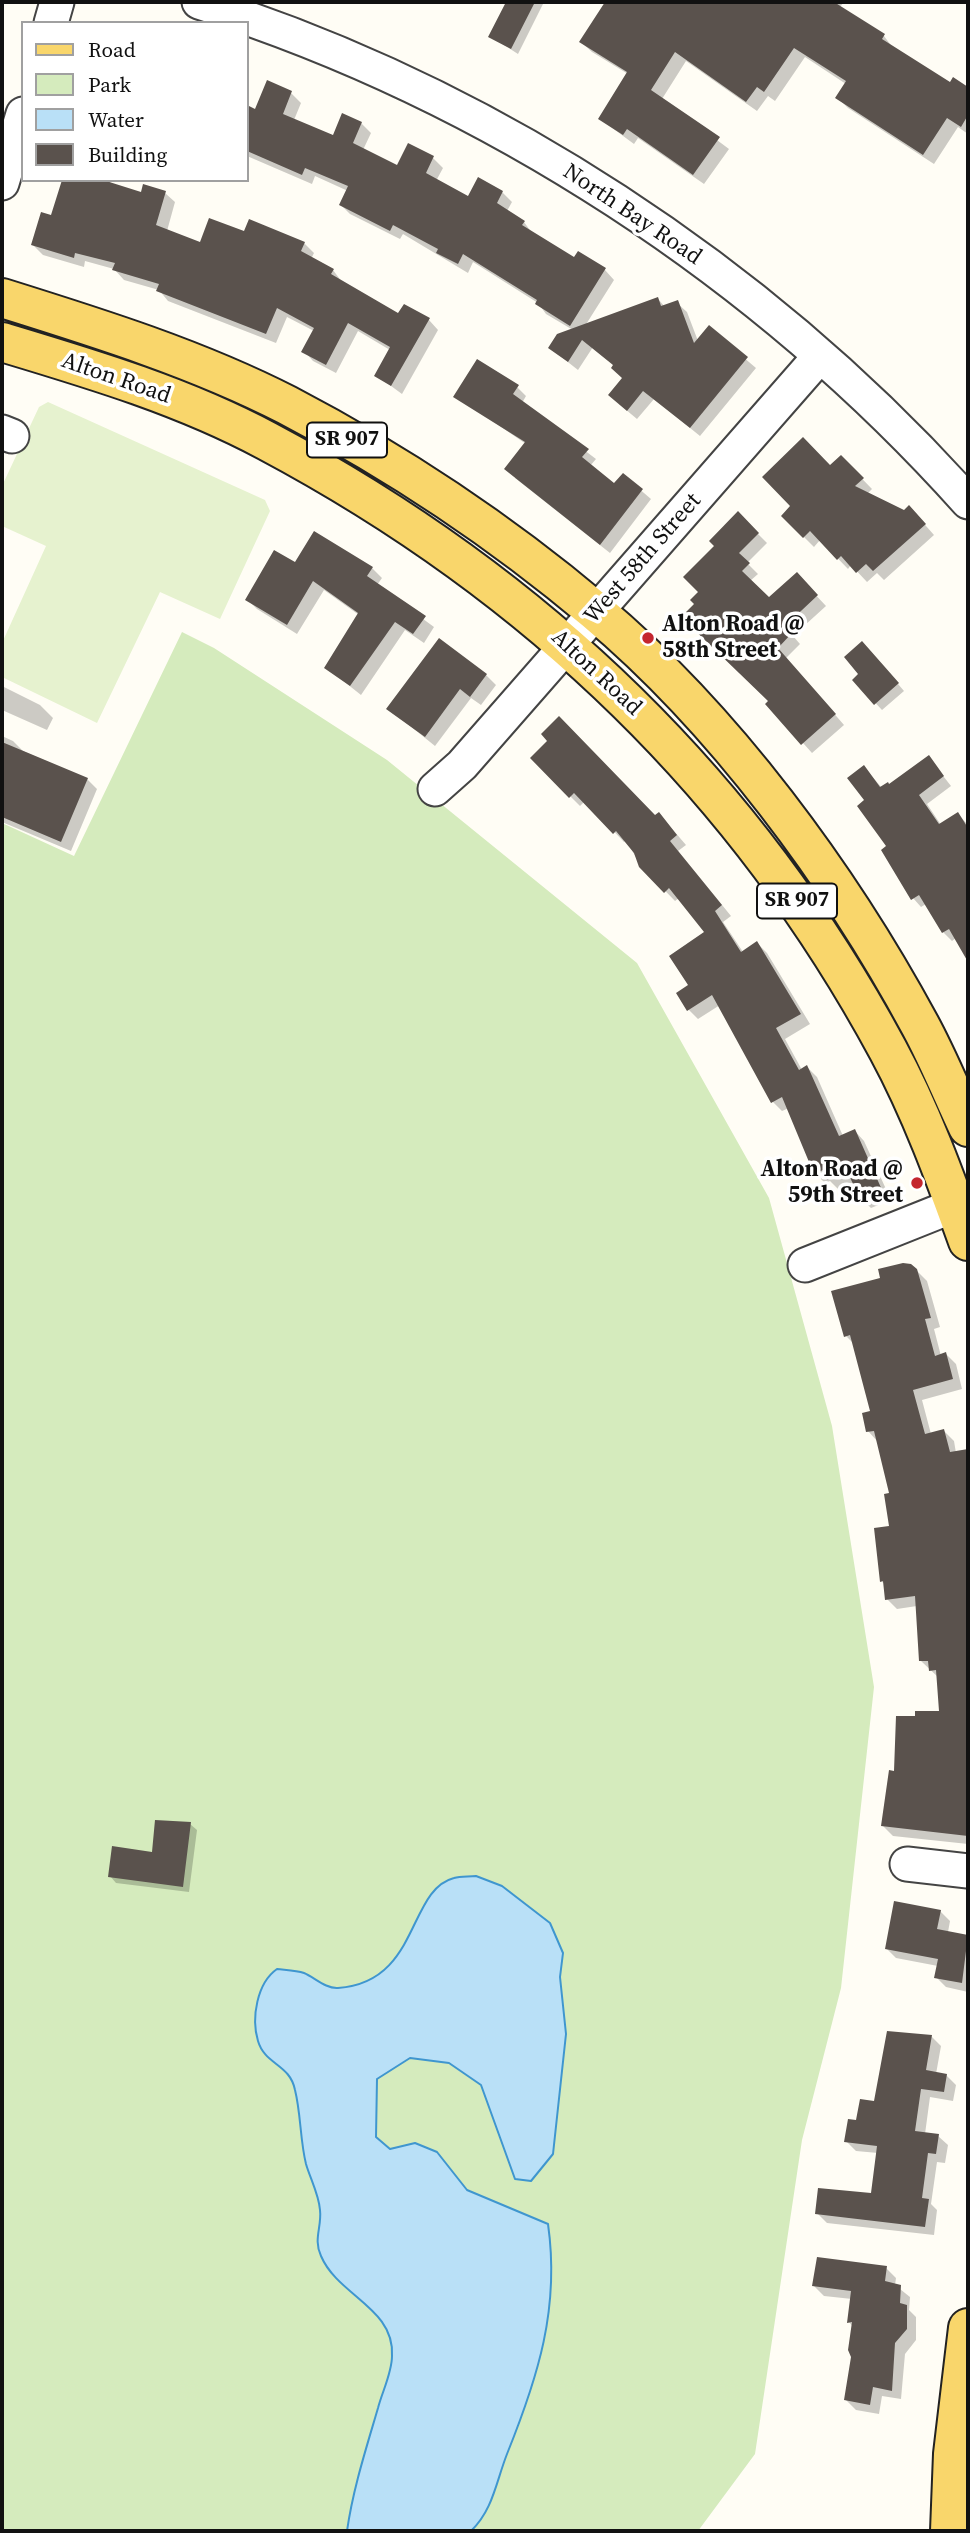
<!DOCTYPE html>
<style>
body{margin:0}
#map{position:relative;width:970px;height:2533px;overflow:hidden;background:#fffdf5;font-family:"Source Serif 4",serif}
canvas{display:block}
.frame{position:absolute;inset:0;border:4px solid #111;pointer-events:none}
.legend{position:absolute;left:21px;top:21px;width:228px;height:161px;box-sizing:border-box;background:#fff;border:2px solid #a0a0a0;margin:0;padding:9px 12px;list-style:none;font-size:21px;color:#111}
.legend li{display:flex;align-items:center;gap:14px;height:35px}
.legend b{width:35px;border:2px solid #a0a0a0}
</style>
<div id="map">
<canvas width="970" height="2533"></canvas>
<div class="frame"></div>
<ul class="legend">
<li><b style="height:9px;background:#f9d66b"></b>Road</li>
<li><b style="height:19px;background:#d5ebbd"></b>Park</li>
<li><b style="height:19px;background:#b9e0f7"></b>Water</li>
<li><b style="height:19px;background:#5a524d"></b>Building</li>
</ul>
</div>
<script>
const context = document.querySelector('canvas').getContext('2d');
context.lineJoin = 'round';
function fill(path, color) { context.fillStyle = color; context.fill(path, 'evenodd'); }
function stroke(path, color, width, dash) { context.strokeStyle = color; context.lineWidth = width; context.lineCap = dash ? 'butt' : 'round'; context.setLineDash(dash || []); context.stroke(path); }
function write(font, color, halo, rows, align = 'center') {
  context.font = font + ' "Source Serif 4",serif'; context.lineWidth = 7; context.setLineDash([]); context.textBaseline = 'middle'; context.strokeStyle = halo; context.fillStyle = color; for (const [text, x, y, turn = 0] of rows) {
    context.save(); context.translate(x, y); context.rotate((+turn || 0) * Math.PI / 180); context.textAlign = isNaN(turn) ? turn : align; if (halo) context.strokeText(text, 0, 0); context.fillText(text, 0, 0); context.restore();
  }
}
const green = new Path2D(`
 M182 632 214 648 387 760 637 963 769 1198 832 1426 874 1687 841 1988 802 2140 755 2454 698 2531H2V823L74 856Z`);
const pitch = new Path2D(`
 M48 402 265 500 270 511 220 619 160 592 97 723 2 677V643L46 546 2 526V486L39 407Z`);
const water = new Path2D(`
 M476 1876 502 1886 550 1923 563 1953 560 1977 566 2034 553 2154 531 2181 515 2179 481 2085 449 2063 410 2058 377 2079 376 2137 390 2149 415 2143 437 2152 467 2190 548 2224C560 2308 538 2377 507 2454 496 2482 493 2510 471 2531H347C353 2489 366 2449 378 2408 382 2392 392 2373 392 2356 395 2308 338 2296 321 2256 313 2239 322 2227 320 2210 319 2195 310 2178 306 2164 300 2140 301 2114 295 2090 290 2064 265 2065 258 2041 251 2018 257 1983 277 1969 285 1970 296 1970 304 1973 314 1977 326 1989 338 1988 420 1982 407 1890 454 1878 461 1876 469 1877 476 1876Z`);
const shadow = new Path2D(`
 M508 2H544L518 54 490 36Z
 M607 2H844L840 7 884 36 893 48 950 85 953 80 968 89V134L958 127 934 164 848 108 838 98 846 84 805 57 775 101 768 96 757 111 686 61 662 99 729 149 704 184 638 138 634 144 600 119 628 74 592 52 581 42Z
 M268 83 291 93 301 103 294 120 334 137 361 123 371 133 363 150 398 167 433 158 443 168 436 181 469 198 502 192 512 202 507 211 524 222 532 233 575 259 605 270 614 280 585 326 658 299 665 307 677 303 687 312 698 341 709 328 756 368 700 436 654 399 637 419 619 404 624 378 615 366 593 347 578 370 550 348 573 330 546 314 538 303 473 262 468 273 403 234 400 239 350 214 341 205 348 191 315 176 312 184 247 156V107L256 111Z
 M64 180H108L113 185 142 194 165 193 175 202 167 231 201 244 245 233 304 243 314 253 311 259 333 270 342 282 399 315 429 320 438 330 402 394 376 375 390 350 358 331 336 373 313 361 304 351 314 331 287 317 276 343 168 301 159 290 124 280 114 269 85 261 84 267 43 255 33 245 52 218Z
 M517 387 526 396 522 403 596 459 590 466 615 486 623 475 651 499 610 553 515 478 526 444 456 396Z
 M841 457 872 489 867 494 919 518 934 535 884 580 877 573 867 582 851 565 848 569 820 540 814 547 804 537 831 467Z
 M738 514 767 543 747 563 758 574 750 581 769 600 797 575 826 606 793 636 800 644 786 658 844 725 812 753 768 704 771 702 696 604 716 546Z
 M296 565 372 568 382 578 377 585 434 627 424 643 405 630 361 695 327 668 359 615 324 590 297 634 257 609 247 599Z
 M869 650 904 691 882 710 854 680 861 674Z
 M486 675 496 685 481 705 471 698 435 746 389 709Z
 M2 686 40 705 53 718 47 730 2 710Z
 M2 736 13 741 23 751 87 779 97 789 71 851 2 822Z
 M532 758 655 817 659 814 668 824 686 845 678 851 731 916 723 922 743 952 757 943 767 953 810 1024 785 1039 802 1070 807 1067 817 1077 843 1136 855 1131 864 1141 891 1200 871 1208 861 1198 854 1182 838 1189 830 1181 825 1183 815 1173 789 1108 782 1111 773 1102 720 1005 698 1019 689 1010 691 986 707 933 679 898 675 901 641 866 626 840 624 842 585 801 580 806Z
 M929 758 951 786 927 804 941 825 958 814 968 825V876L964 879 968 887V960L956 938 952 941 943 932 926 904 921 907 913 898 889 846 864 767 882 788 890 786Z
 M911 1265 927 1281 940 1327 934 1329 941 1356 946 1354 956 1364 962 1389 922 1400 931 1434 944 1431 954 1441 956 1453 968 1452V1844L893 1836 883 1826 896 1773 917 1718 941 1713 939 1678 921 1661 917 1606 897 1609 887 1599 886 1585 881 1581 891 1528V1495L878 1442 868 1431 872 1412 854 1344 846 1336 882 1279Z
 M190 1824 197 1830 189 1892 116 1883 110 1876 154 1854Z
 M940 1911 950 1921 948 1932 968 1936V1992L946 1987 936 1977 938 1966 896 1958 886 1948Z
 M931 2036 941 2046 936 2074 946 2075 956 2085 953 2101 930 2097 925 2134 938 2136 948 2145 945 2163 937 2162 931 2204 937 2210 934 2235 827 2223 817 2213 872 2195 878 2153 856 2151 846 2141 858 2122Z
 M886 2268 896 2278 895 2285 910 2297 909 2310 916 2317V2340L905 2354 901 2399 882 2396 879 2414 856 2410 846 2400 853 2357V2327L849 2322 852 2299 824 2296 814 2286Z`);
const building = new Path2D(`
 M506 2H535L511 49 488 37Z
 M605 2H834L885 34 882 39 950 82 953 77 968 87V115L961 127 947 118 923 155 835 98 846 81 794 48 764 92 757 87 746 102 675 52 651 90 720 137 693 175 627 129 623 135 598 119 627 72 579 42Z
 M267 80 292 91 283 114 333 135 342 113 362 122 353 143 397 165 408 143 434 156 426 173 468 196 478 177 503 191 497 203 525 221 522 225 574 257 578 251 606 268 570 326 535 304 537 300 463 254 458 264 436 253 438 249 393 225 390 231 339 205 348 186 305 168 302 175 247 151V105L255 109Z
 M62 180H103L141 192 143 184 166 191 156 225 200 242 209 218 244 231 249 219 305 242 301 251 334 269 331 274 398 313 404 304 430 318 391 386 374 376 390 347 348 323 326 365 301 352 314 328 277 308 266 334 156 291 159 284 112 270 115 263 75 253 74 258 31 245 41 212 51 215Z
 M658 297 661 306 678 300 694 343 709 325 748 357 690 428 643 391 627 411 608 395 622 378 611 368 613 365 582 340 568 362 548 348 557 334Z
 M477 359 519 385 513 394 589 449 582 457 614 483 623 473 643 489 600 545 504 469 525 442 453 397Z
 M803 437 830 465 841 455 864 478 855 486 904 510 909 505 926 524 873 571 866 564 856 573 841 556 837 560 810 531 803 538 781 516 790 506 762 477Z
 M738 511 759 533 739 553 750 563 742 571 769 597 797 572 818 595 785 626 792 633 778 648 836 714 801 745 765 704 768 701 681 617 694 604 690 600 698 592 683 577 714 546 709 541Z
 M314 531 373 567 367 576 426 616 413 634 395 622 350 686 324 668 358 613 313 581 287 625 245 600 274 550 295 562Z
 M439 638 487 674 470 697 460 689 425 737 386 709Z
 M862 641 899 683 874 705 852 680 858 674 844 657Z
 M559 716 655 815 659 812 677 835 670 841 722 905 715 911 741 952 757 941 801 1014 776 1028 799 1070 807 1065 839 1136 855 1129 882 1190 860 1199 847 1171 827 1180 823 1170 814 1174 782 1097 771 1103 712 995 687 1011 676 993 688 985 669 956 704 932 669 888 664 893 639 867 634 853 616 831 613 834 574 793 569 798 530 758 547 741 541 734Z
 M2 742 88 778 61 842 2 817Z
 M929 755 944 776 919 795 939 824 958 812 968 828V962L949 929 942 933 919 895 911 900 881 850 886 846 857 806 864 800 847 778 864 765 880 787 888 782 889 784Z
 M903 1263 911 1264 917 1269 931 1318 925 1319 935 1356 946 1352 953 1379 913 1390 925 1434 944 1429 950 1452 968 1449V1836L881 1826 889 1770 894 1771 896 1716H915V1711H939L936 1670 929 1671 928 1661H919L915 1596 885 1600 883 1581 880 1582 874 1528 889 1526 884 1494 889 1493 874 1431 866 1432 862 1413 870 1411 850 1335 844 1337 831 1291 880 1278 878 1269Z
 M155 1820 191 1822 183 1887 108 1877 112 1846 152 1852Z
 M894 1901 941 1910 937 1929 968 1935 962 1983 934 1978 938 1959 885 1949Z
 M887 2031 932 2035 926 2070 947 2074 944 2092 921 2089 915 2131 939 2134 936 2154 928 2153 922 2198 929 2199 925 2227 815 2214 818 2188 871 2193 877 2146 844 2142 848 2119 856 2120 860 2099 874 2101Z
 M817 2257 887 2266 885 2281 901 2285 900 2303 907 2305V2329L895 2343 892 2391 873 2387 870 2405 844 2400 851 2357 848 2350 852 2322 847 2323 851 2291 812 2286Z`);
const minor = new Path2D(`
 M199 2C492 95 763 273 968 502
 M51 23 57 2
 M2 183 23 114
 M2 432 12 436
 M435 789 462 765 820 356
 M805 1265 968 1200
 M907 1864 968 1871`);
const major = new Path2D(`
 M2 298C98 328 197 359 287 405 396 462 500 531 595 611 724 719 840 877 920 1025 938 1058 952 1093 968 1127
 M2 342C92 369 183 396 267 441 534 583 744 783 888 1050 921 1111 945 1177 968 1241
 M950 2531 953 2454 968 2328`);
const markers = [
 [648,638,7,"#c4262e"],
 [917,1183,7,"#c4262e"]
];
const shields = [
 [347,440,80],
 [797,901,80]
];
const shieldNames = [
 ["SR 907",347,440],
 ["SR 907",797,901]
];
const streetNames = [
 ["North Bay Road",632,215,34],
 ["Alton Road",116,379,19],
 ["West 58th Street",643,559,-49],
 ["Alton Road",596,673,43]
];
const poiNames = [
 ["Alton Road @",662,625],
 ["58th Street",662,651],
 ["Alton Road @",903,1170,"right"],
 ["59th Street",903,1196,"right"]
];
fill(green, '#d5ebbd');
fill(pitch, '#e6f2cf');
fill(water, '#b9e0f7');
stroke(water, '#3f96cf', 2);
fill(shadow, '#0003');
fill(building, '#5a524d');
stroke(minor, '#444', 37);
stroke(major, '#222', 42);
stroke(minor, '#fff', 33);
stroke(major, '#f9d66b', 38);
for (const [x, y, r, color] of markers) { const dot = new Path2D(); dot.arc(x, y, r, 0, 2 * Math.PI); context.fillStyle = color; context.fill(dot); stroke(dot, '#fff', 2.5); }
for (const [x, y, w] of shields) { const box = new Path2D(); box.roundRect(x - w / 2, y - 17.5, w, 35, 5); context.fillStyle = '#fff'; context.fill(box); stroke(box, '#111', 2); }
write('bold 21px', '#111', null, shieldNames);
write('23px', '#111', '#fff', streetNames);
write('bold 23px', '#111', '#fff', poiNames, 'left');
</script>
